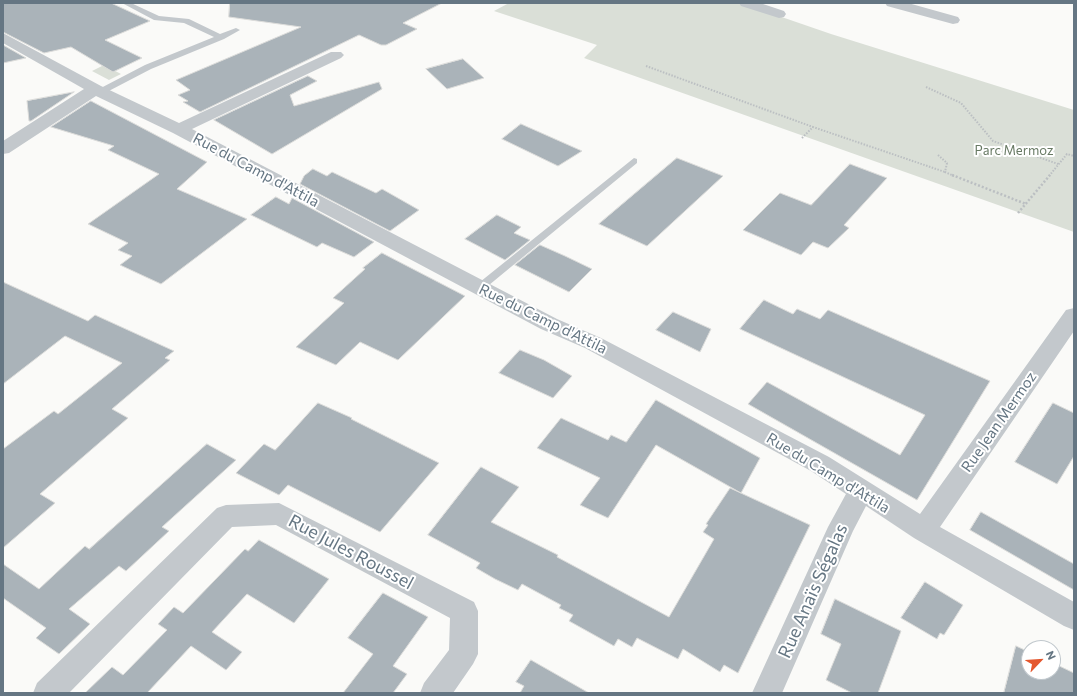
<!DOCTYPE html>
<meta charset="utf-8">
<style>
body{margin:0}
#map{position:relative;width:1077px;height:696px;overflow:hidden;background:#fafaf8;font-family:Commissioner,sans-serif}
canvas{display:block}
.frame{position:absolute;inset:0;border:4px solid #657683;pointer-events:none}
.north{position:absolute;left:1021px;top:640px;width:40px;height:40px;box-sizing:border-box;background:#fff;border:1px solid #c1c8cd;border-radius:50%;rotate:65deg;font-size:11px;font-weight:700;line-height:16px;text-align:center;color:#657683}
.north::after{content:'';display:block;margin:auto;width:14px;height:18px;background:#e4572e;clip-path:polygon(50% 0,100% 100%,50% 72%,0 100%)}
</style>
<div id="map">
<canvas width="1077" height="696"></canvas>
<div class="frame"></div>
<div class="north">N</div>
</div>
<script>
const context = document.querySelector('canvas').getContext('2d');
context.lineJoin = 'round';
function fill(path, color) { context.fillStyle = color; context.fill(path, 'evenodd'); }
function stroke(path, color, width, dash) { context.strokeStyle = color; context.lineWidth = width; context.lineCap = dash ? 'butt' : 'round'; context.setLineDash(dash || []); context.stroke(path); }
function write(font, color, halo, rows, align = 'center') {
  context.font = font + ' Commissioner,sans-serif'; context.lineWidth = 4; context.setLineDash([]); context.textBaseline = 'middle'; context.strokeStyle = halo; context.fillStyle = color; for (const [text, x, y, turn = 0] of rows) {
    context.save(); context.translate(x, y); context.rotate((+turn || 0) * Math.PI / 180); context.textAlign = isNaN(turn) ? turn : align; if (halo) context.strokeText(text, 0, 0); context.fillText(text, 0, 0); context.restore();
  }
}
const green = new Path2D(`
 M509 3H741L831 34 1074 110V232L584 58 597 45 494 11Z
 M104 65 121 74 109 80 92 71Z`);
const building = new Path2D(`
 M3 3H111L150 21 105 40 142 58 113 72 71 47 44 53 3 32Z
 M230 3H442L403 23 417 29 386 45H381L359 35 200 112 183 102 188 101 178 95 190 90 176 80 301 27 229 17Z
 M3 45 26 58 3 63Z
 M463 59 484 78 447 89 426 69Z
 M308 76 317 81 290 95 294 106 379 82 382 89 272 154 214 120Z
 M74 92 31 121H29L27 101Z
 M91 101 207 162 177 189 247 219 161 284 120 265 132 256 118 250 128 243 88 224 159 174 108 150 114 146 51 127Z
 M521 124 582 151 558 166 502 139Z
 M677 158 723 176 647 246 599 224Z
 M850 164 887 178 844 225 849 228 828 248 813 242 801 255 743 230 780 193 811 205Z
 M313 169 327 176 332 172 376 193 382 189 419 210 390 231 300 184 304 176Z
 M276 197 289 204 292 198 374 242 354 257 322 243 317 247 251 215Z
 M497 215 521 227 514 233 530 240 505 260 465 239Z
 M540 245 565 256 592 269 569 292 515 265Z
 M382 253 465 296 398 360 360 342 336 365 296 347 344 303 333 298 365 269 363 268Z
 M3 282 88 321 95 315 174 351 165 358 170 360 112 409 128 418 40 494 55 503 3 548V449L54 411 58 414 122 363 65 336 3 384Z
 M764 300 793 314 797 309 820 319 828 310 990 381 917 500 748 404 767 382 900 455 925 415 740 329Z
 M673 312 711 329 700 352 656 330Z
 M520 350 544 360 572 376 553 398 499 373Z
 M656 400 760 458 741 493 656 445 608 518 580 505 600 478 537 448 561 418 608 440 611 435 626 442Z
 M318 403 352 418 351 419 439 463 380 532 288 485 279 495 236 473 264 444 275 450Z
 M1053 403 1074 413V456L1057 484 1015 462Z
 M207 444 236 460 162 527 169 531 126 571 119 566 69 609 90 624 59 654 36 638 46 628 3 598V564L39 589 85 546 89 549Z
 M481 467 519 487 491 522 558 555 557 557 669 617 714 539 703 532 708 525 706 524 730 488 810 525 738 673 724 665 720 672 683 649 678 659 637 638 632 647 618 639 614 646 569 621 573 615 559 608 561 605 522 584 518 590 495 579 476 568 480 563 428 535Z
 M981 512 1074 564V590L970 530Z
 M259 540 329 579 294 623 247 594 212 632 242 652 226 670 191 646 147 693H85L112 667 123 675 167 630 158 624 174 607 183 613 245 549 248 551Z
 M925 582 963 605 944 635 940 633 937 639 901 618Z
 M383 593 428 617 393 666 407 674 393 693H343L373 654 348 638Z
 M835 599 901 631 878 693H852L826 680 841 644 821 634Z
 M1016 646 1029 652V672H1053V663L1074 673V693H1004Z
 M531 660 589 693H520L524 686 516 682Z`);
const pathFar1 = new Path2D(`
 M646 66 813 127
 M926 87 961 103 993 141 1058 164
 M802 138 813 127 945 172
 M938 155 947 163 945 172 954 176
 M1049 176 1067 154 1074 156`);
const path = new Path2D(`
 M952 175 1026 204
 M1018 213 1050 175`);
const service = new Path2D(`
 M122 3H131L159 16 189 19 220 34 236 28 240 30 224 39 151 69 103 94H97V90L145 65 214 37 184 23 154 20Z
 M634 158 637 159V163L483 290H475L474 288 475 286Z`);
const minor = new Path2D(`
 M739 3H760L784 11 786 14 784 17 779 18 741 6Z
 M885 3H908L958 17 960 20 958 23 953 24 887 6Z
 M3 33 101 86 179 123 331 52H341L344 55 341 58 192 129 557 319 601 338 829 457 920 514 1066 310 1074 308V331L940 527 1074 602V630L1064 626 914 538 866 506 853 531 782 693H752L828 527 846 494 811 471 585 348 541 329 173 133 96 96 9 153 3 154V141L84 89 3 43Z
 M279 503 474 602 478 611V654L473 664 453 693H420L424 683 449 650 450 618 276 525 232 527 69 693H33L37 683 217 508 226 505Z`);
const farParknames = [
 ["Parc Mermoz",1014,151]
];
const streetNames = [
 ["Rue du Camp d'Attila",256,170,28],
 ["Rue du Camp d'Attila",543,319,26],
 ["Rue Jean Mermoz",999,422,-55],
 ["Rue du Camp d'Attila",828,473,31]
];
const nearStreetnames = [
 ["Rue Jules Roussel",351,552,28],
 ["Rue Anaïs Ségalas",813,591,-66]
];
fill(green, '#dadfd7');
fill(building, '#aab3b9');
stroke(building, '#dcdcda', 1);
stroke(pathFar1, '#bbbfc2', 2, [1.5, 1.5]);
stroke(path, '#bbbfc2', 2.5, [2, 2]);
fill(service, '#c3c8cc');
fill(minor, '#c3c8cc');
write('13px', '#687a64', '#fff', farParknames);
write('15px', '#657683', '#fff', streetNames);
write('18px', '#657683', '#fff', nearStreetnames);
</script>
